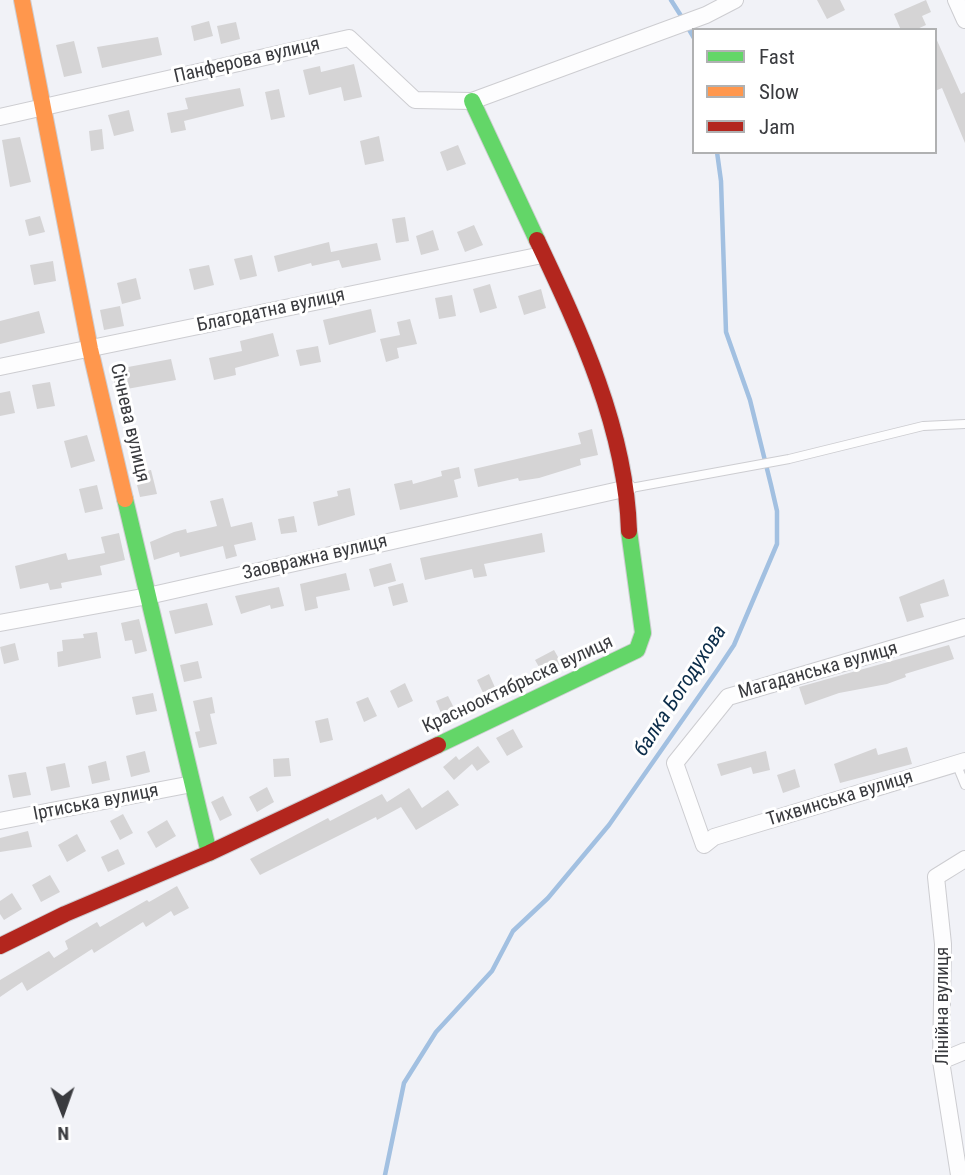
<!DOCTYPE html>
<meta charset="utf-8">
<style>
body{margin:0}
#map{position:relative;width:965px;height:1175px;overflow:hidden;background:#f1f2f7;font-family:"Roboto Condensed",sans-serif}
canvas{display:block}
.legend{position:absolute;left:692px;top:28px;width:245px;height:126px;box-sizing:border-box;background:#fff;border:2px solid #b0b1b2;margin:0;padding:9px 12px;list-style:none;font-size:21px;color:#3a3b3f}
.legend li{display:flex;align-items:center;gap:14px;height:35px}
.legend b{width:35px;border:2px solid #b0b1b2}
.north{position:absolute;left:28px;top:1077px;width:70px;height:70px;-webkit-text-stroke:5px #fff;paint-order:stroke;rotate:179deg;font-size:19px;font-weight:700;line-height:28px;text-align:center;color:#3a3b3f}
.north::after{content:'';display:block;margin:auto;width:24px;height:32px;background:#3a3b3f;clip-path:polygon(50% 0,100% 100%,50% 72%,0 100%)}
</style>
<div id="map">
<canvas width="965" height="1175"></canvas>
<ul class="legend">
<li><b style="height:9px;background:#63d668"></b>Fast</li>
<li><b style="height:9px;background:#ff974d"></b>Slow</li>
<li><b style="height:9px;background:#b3261e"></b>Jam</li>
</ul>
<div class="north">N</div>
</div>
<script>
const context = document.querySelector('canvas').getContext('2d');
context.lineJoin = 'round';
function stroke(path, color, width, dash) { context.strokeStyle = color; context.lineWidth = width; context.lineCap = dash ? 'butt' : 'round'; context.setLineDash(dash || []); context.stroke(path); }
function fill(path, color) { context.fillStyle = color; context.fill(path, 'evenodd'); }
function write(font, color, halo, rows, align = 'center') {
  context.font = font + ' "Roboto Condensed",sans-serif'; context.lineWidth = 6; context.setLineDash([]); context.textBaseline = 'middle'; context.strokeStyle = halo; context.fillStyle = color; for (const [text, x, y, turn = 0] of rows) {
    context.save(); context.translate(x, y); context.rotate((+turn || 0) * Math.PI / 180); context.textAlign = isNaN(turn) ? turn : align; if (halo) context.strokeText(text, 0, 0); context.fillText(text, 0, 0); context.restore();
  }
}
const stream = new Path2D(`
 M671 0 683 19
 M687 26 694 38
 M385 1175 404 1083 436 1032 492 971 513 931 548 898 609 825 718 669 734 645 777 544V511L771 485 750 400 726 332 721 181 717 152`);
const building = new Path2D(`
 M817 0H840L845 10 827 19Z
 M926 0 931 12 922 16 926 25 915 30H901L894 14Z
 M209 21 213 36 194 41 191 26Z
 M236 22 240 39 221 44 217 26Z
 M935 36 961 94 965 92V143L942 88 935 91Z
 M158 37 162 55 102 68 97 47Z
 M74 41 82 73 64 77 56 45Z
 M354 64 362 97 344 101 341 87 309 95 303 70 320 66 321 72Z
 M240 88 244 106 184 121 186 130 171 133 167 113 188 109 185 98Z
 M279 89 285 117 271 120 265 92Z
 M129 110 134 131 114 136 108 115Z
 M102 129 104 149 91 151 89 131Z
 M379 136 384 161 365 165 360 141Z
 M20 137 31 182 10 187 2 140Z
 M458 145 466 164 447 171 440 152Z
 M40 216 45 232 29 236 25 220Z
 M405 217 409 241 396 243 392 219Z
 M474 225 483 245 465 252 457 232Z
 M433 230 439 250 421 255 416 236Z
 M329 242 331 252 377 243 381 260 342 268 339 260 312 266 311 263 278 272 274 256Z
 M252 255 257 276 240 280 234 259Z
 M53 261 56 281 34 285 30 265Z
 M209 265 214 285 194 290 189 269Z
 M136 278 141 299 122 304 117 283Z
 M490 284 497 308 480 313 473 289Z
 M541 289 546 308 524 315 518 296Z
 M452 295 456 316 439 319 435 298Z
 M120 306 124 326 104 330 100 310Z
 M371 309 376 332 329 345 323 320Z
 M39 311 45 333 0 344V321Z
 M410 319 417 344 397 348 399 358 386 362 380 339 400 335 397 322Z
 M273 333 279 356 235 368 236 375 214 380 209 358 242 351 240 341Z
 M318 346 321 362 300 366 296 350Z
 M171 359 176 380 116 391 112 370Z
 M50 382 55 406 37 409 32 385Z
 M10 391 15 413 0 416V393Z
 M592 429 598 455 580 459 581 465 539 478 519 481 518 478 478 487 474 469 581 444 578 433Z
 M87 435 95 461 71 468 64 441Z
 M459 467 461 478 454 480 458 497 400 510 394 484 412 480 413 484 442 476 441 471Z
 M151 470 157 494 140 497 134 473Z
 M97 485 103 509 85 513 79 489Z
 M350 488 355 515 318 526 313 502 338 496 337 491Z
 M223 498 231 527 252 522 256 540 234 545 237 556 226 559 223 546 180 557 179 552 154 560 150 542 174 532 186 529 187 533 217 526 210 501Z
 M294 516 297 532 281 534 278 519Z
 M119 533 125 560 100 566 102 575 61 583 62 588 50 590 48 583 20 589 15 566 66 553 68 560 105 553 101 537Z
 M542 533 545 552 484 564 487 576 474 578 472 569 425 580 420 558Z
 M391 563 396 581 374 587 369 569Z
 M346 573 350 590 316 597 318 608 305 611 300 584Z
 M944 579 949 596 920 604 924 617 907 622 899 597Z
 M403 583 408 602 393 606 388 587Z
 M279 587 284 606 271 609 270 605 241 614 235 596Z
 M207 603 213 625 175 634 169 611Z
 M139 619 147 651 135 654 132 640 125 641 121 623Z
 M97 632 101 658 58 667 57 652 63 651 62 640 84 638 83 634Z
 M15 643 19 660 4 664 0 647Z
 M949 645 954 659 905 674 906 677 887 684 839 693 805 705 799 687Z
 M554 650 562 664 543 674 535 660Z
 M198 661 202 678 184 682 180 665Z
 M489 674 497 692 485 697 477 680Z
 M405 683 413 701 398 708 390 691Z
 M153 693 157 711 136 715 132 697Z
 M448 696 456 712 443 718 436 701Z
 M212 697 215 713 210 714 217 744 199 748 195 732 200 731 193 701Z
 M368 697 377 716 364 722 356 702Z
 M328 718 333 740 320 743 315 721Z
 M513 729 523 747 507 756 496 738Z
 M478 746 490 762 477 771 472 764 454 780 443 767 456 756 459 760Z
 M907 747 912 764 840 783 834 764 876 748 878 755Z
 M145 751 150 772 131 777 126 756Z
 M766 751 770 770 753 774 751 767 721 776 717 764Z
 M289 758 291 776 274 777 273 759Z
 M106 761 110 780 92 784 88 766Z
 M65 763 70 787 51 791 46 767Z
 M795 769 800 787 783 793 777 775Z
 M26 772 31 795 13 798 8 775Z
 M267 787 274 802 257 812 249 797Z
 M409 788 422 808 448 790 459 805 416 830 401 807 377 820 376 817 260 875 250 859 328 818 330 821 382 794 387 802Z
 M223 796 232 815 220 821 211 802Z
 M123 814 133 833 120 840 110 821Z
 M167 820 176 836 156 848 147 832Z
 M28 831 32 847 0 852V838Z
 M77 834 86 851 67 862 58 845Z
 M118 849 125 864 108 872 101 857Z
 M50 875 60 892 41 902 32 885Z
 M177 886 189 908 174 916 171 911 146 927 143 922 94 953 92 949 27 991 22 982 0 997V980L49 951 54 958 68 949 65 941 97 922 100 927 147 900 149 902Z
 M12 893 22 909 4 920 0 914V901Z`);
const lane = new Path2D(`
 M631 488 789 459 923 426 965 424
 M956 763 965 785`);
const street = new Path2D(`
 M956 0 965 20
 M0 117 349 38 415 100 472 101 706 15 735 0
 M0 367 542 255
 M0 623 148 596 628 488
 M965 627 728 697 675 763 704 845 714 837 965 761
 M0 821 192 784
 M941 1061 965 1051
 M959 1175 941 1061 943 944 936 877 965 859`);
const fast = new Path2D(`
 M472 101 537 240
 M125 499 209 853
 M438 745 637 650 643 633 629 531`);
const slow = new Path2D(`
 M22 0 90 349 125 499`);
const jam = new Path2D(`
 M537 240C580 331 626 429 629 531
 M0 946 65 914 209 853 438 745`);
const streetNames = [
 ["Панферова вулиця",247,61,-13],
 ["Благодатна вулиця",271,311,-12],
 ["Січнева вулиця",129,423,77],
 ["Заовражна вулиця",315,558,-13],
 ["Магаданська вулиця",818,671,-16],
 ["Краснооктябрьска вулиця",518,685,-25],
 ["Тихвинська вулиця",840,799,-17],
 ["Іртиська вулиця",96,803,-11],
 ["Лінійна вулиця",943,1006,-90]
];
const waterNames = [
 ["балка Богодухова",681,691,-57]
];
stroke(stream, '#a2c0e1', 4.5);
fill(building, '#d5d4d5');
stroke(lane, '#cdcdd1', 10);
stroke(street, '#cdcdd1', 18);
stroke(fast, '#cdcdd1', 18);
stroke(slow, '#cdcdd1', 18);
stroke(jam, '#cdcdd1', 18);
stroke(lane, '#fdfdfe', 8);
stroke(street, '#fdfdfe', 16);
stroke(fast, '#63d668', 16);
stroke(slow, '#ff974d', 16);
stroke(jam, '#b3261e', 16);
write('19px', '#3a3b3f', '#fff', streetNames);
write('italic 21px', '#0b2c49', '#fff', waterNames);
</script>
